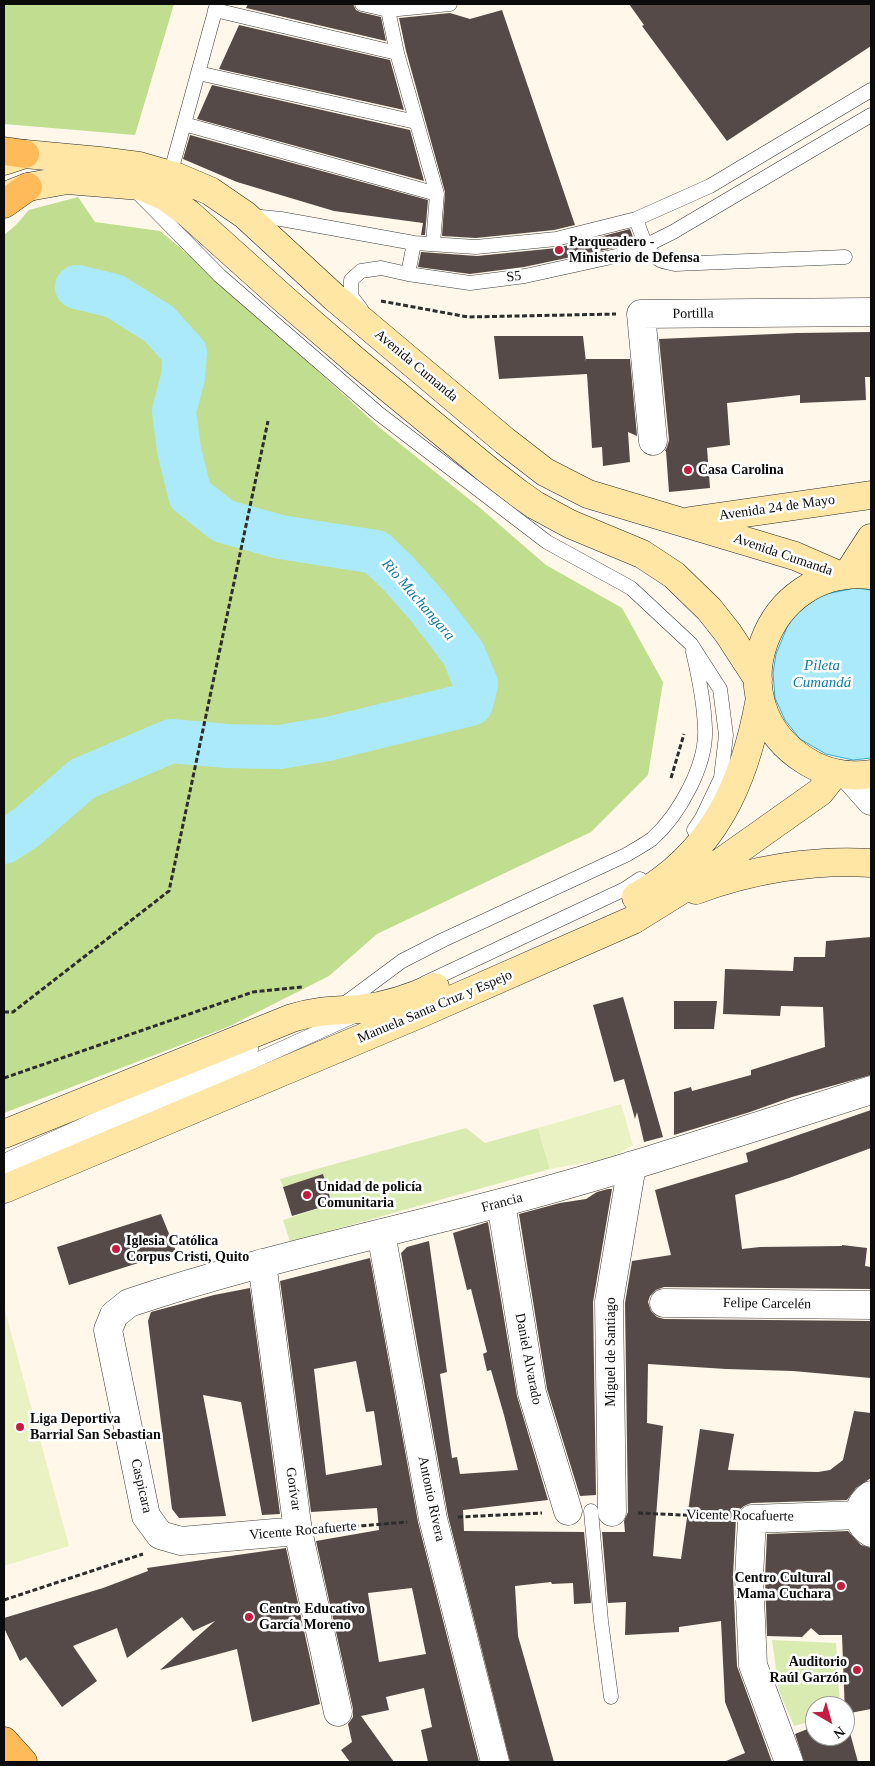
<!DOCTYPE html>
<meta charset="utf-8">
<style>
body{margin:0}
#map{position:relative;width:875px;height:1766px;overflow:hidden;background:#fff7ea;font-family:Georgia,serif}
canvas{display:block}
.frame{position:absolute;inset:0;border:5px solid #0b0b0b;pointer-events:none}
.north{position:absolute;left:805px;top:1696px;width:50px;height:50px;box-sizing:border-box;background:#fff;border:1px solid #9d9d9d;border-radius:50%;rotate:142deg;font-size:14px;font-weight:700;line-height:20px;text-align:center;color:#0b0b0b}
.north::after{content:'';display:block;margin:auto;width:18px;height:22px;background:#c31c40;clip-path:polygon(50% 0,100% 100%,50% 72%,0 100%)}
</style>
<div id="map">
<canvas width="875" height="1766"></canvas>
<div class="frame"></div>
<div class="north">N</div>
</div>
<script>
const context = document.querySelector('canvas').getContext('2d');
context.lineJoin = 'round';
function fill(path, color) { context.fillStyle = color; context.fill(path, 'evenodd'); }
function stroke(path, color, width, dash) { context.strokeStyle = color; context.lineWidth = width; context.lineCap = dash ? 'butt' : 'round'; context.setLineDash(dash || []); context.stroke(path); }
function write(font, color, halo, rows, align = 'center') {
  context.font = font + ' Georgia,serif'; context.lineWidth = 5; context.setLineDash([]); context.textBaseline = 'middle'; context.strokeStyle = halo; context.fillStyle = color; for (const [text, x, y, turn = 0] of rows) {
    context.save(); context.translate(x, y); context.rotate((+turn || 0) * Math.PI / 180); context.textAlign = isNaN(turn) ? turn : align; if (halo) context.strokeText(text, 0, 0); context.fillText(text, 0, 0); context.restore();
  }
}
const green = new Path2D(`
 M466 1128 485 1143 538 1128 550 1169 290 1242 283 1220 332 1204 323 1175 283 1187 280 1179Z
 M772 1640 836 1643 840 1706H815V1720L794 1726 779 1691Z`);
const forest = new Path2D(`
 M4 4H174L135 135 4 124Z
 M78 197 95 222 160 231 214 276 379 427 479 507 546 565 622 608 663 682 648 775 591 832 377 934 329 976 230 1026 4 1113V235L16 225 29 210Z`);
const pitch = new Path2D(`
 M621 1104 633 1145 611 1158 550 1169 538 1128Z
 M4 1307 69 1546 4 1566Z`);
const water = new Path2D(`
 M856 588 871 590V758L853 760 826 754 800 739 785 720 775 698 773 673 776 654 788 625 798 611 822 595Z`);
const river = new Path2D(`
 M4 842 27 827 82 779 171 741 227 746 279 747 328 739 471 704 476 684 463 653 428 607 398 573 376 552 280 537 223 521 190 495 179 450 174 411 183 377 185 353 159 324 114 296 77 287`);
const building = new Path2D(`
 M248 4H353L356 10 360 12 381 17 386 41 246 8Z
 M629 4H871V46L727 141 642 26 644 25Z
 M502 10 575 225 554 230 476 238 442 236 445 192 406 51 399 18 450 13 470 19Z
 M239 25 390 60 404 110 219 69Z
 M212 85 410 130 424 181 197 119Z
 M190 135 428 200 425 235H421L423 223 334 211 237 182 183 159Z
 M630 229 634 240 614 248 524 267 470 274 418 267 421 252 477 256 557 248Z
 M871 332V377H865L866 400 800 403V395L727 403 730 445 707 448 710 488 669 492 666 451H665L667 447 669 440 659 339 797 333Z
 M494 336H583L586 362V359H630L637 436 628 432 630 462 603 466 602 447 592 448 587 374 499 379Z
 M871 937V1075L792 1097 750 1112 674 1135V1092L691 1087 692 1091 751 1075V1070L825 1047 823 1007 781 1006 780 1016 723 1014 725 969 793 971 794 957H825L826 941Z
 M623 997 663 1137 644 1142 637 1112 635 1119 624 1079 614 1082 593 1005Z
 M674 1001H717L714 1029H674Z
 M871 1110V1148L789 1178 735 1195 742 1249 760 1247 842 1246V1245L867 1248 865 1266 871 1267V1289L664 1287 656 1290 650 1296 648 1302 651 1311 657 1317 664 1319 871 1321V1378L793 1371 726 1369 648 1364 647 1423 663 1426 653 1556 681 1559 700 1429 734 1434 728 1470 818 1472 830 1470 843 1460 854 1411 871 1413V1478L856 1488 847 1500 751 1503 744 1506 738 1511 736 1518 733 1576 737 1666 772 1762H726V1761L745 1753 725 1702 721 1621 679 1627V1632L625 1635 626 1602 608 1603 602 1532H625L624 1521 628 1512 625 1303 632 1261 671 1255 655 1190 748 1162 746 1153Z
 M323 1174 332 1204 292 1216 283 1187Z
 M608 1189H612L593 1302 596 1495 580 1496 547 1389 519 1214 560 1203 586 1199 597 1192Z
 M161 1214 176 1251 69 1285 57 1247Z
 M488 1222 517 1396 548 1500 463 1510 464 1531 584 1532 591 1603 574 1604 573 1583 552 1584 551 1582 515 1586 518 1636 554 1762H510L448 1516 401 1253 407 1247 429 1241 447 1372 440 1374 452 1458 457 1457 460 1474 518 1470 504 1415 491 1370 487 1371 483 1354 487 1352 471 1289 467 1290 453 1233Z
 M370 1258 418 1522 479 1762H428L421 1730 432 1727 424 1688 386 1697 389 1710 361 1716 394 1762H350L341 1750 352 1742 348 1724 353 1717V1709L316 1541 379 1530 377 1508 311 1512 280 1281ZM356 1361 366 1412 374 1411 382 1465 326 1475 314 1369ZM412 1588 426 1654 379 1662 368 1593Z
 M250 1288 280 1514 262 1515 241 1402 203 1395 226 1516 179 1518 172 1509 148 1321 151 1312 214 1295Z
 M848 1531 861 1545 871 1548V1709L845 1714 842 1635H819L811 1628 802 1637 767 1636 765 1577 767 1534Z
 M286 1548 320 1704 252 1722 237 1649 160 1670 215 1621 193 1631 182 1617 127 1658 117 1628 73 1646 97 1681 62 1707 26 1657 20 1661 4 1628V1618L103 1588 148 1571 147 1568Z
 M845 1715 858 1762H804L795 1734 815 1726V1736H845Z`);
const path = new Path2D(`
 M381 301 468 317 616 314
 M671 778 684 734
 M4 1012H13L169 891 268 421
 M4 1078 253 992 302 987
 M638 1513 727 1517
 M458 1517 542 1513
 M324 1529 407 1522
 M4 1600 143 1554`);
const service = new Path2D(`
 M362 4 388 10 397 53 437 194 433 244
 M215 10 397 53
 M388 10 450 4
 M198 73 416 122
 M184 124 437 194
 M170 175 217 4
 M138 193 220 276 378 413 547 542 631 588 691 644 720 689 726 735 721 778 702 818 694 830
 M251 216 281 219 414 243 476 247 556 239 636 219 710 186 871 90
 M636 219C641 232 646 253 660 260 664 262 671 263 675 264L845 257
 M408 274 414 243
 M361 309 351 296V280L361 271 381 268 408 274 470 283 525 276 616 256 647 245 673 232 871 115
 M425 983 625 889 640 879
 M340 1007 402 961 443 940 626 855C634 850 644 845 652 839 679 815 707 765 705 728 704 702 699 677 693 652
 M4 1161 251 1049
 M4 1174 354 1016
 M591 1511 601 1621 611 1697`);
const minor = new Path2D(`
 M653 441 641 314 871 312
 M848 775 871 801
 M501 1203 532 1393 568 1511
 M381 1233 433 1519 495 1762
 M262 1263 298 1531 338 1712
 M664 1303 871 1305
 M871 1495C856 1506 855 1522 871 1533
 M612 1512 609 1302 632 1165
 M298 1531 181 1541 160 1535 146 1516 108 1330 114 1315 129 1303C251 1262 376 1236 500 1203 625 1170 748 1129 871 1090
 M789 1762 753 1665 749 1577 752 1519 859 1515`);
const secondary = new Path2D(`
 M4 161 25 154 100 161 139 166 177 177 210 191 245 215 335 298 505 441 545 472 588 494 795 556 841 576
 M5 196 28 187 67 180 141 186 166 197 189 214 286 301 358 363 488 470 518 493 535 505 570 524 642 554 674 575 709 609 728 633 758 679
 M690 521 871 495
 M847 575 871 538
 M871 575C765 563 713 704 806 761 825 773 849 778 871 774
 M696 890C750 870 813 859 871 863
 M636 897C714 853 745 783 760 698
 M4 1134 292 1018C317 1010 335 1011 361 1009 387 1006 411 998 435 987
 M4 1189 417 1015 633 920 686 887 820 792 835 773`);
const primary = new Path2D(`
 M4 151 25 154
 M4 204 28 187
 M4 1741 23 1762`);
const markers = [
 [559,250,5,"#c31c40"],
 [688,470,5,"#c31c40"],
 [307,1195,5,"#c31c40"],
 [116,1249,5,"#c31c40"],
 [20,1427,5,"#c31c40"],
 [841,1586,5,"#c31c40"],
 [249,1617,5,"#c31c40"],
 [857,1670,5,"#c31c40"]
];
const poiNames = [
 ["Parqueadero -",569,242],
 ["Ministerio de Defensa",569,258],
 ["Casa Carolina",698,470],
 ["Unidad de policía",317,1187],
 ["Comunitaria",317,1203],
 ["Iglesia Católica",126,1241],
 ["Corpus Cristi, Quito",126,1257],
 ["Liga Deportiva",30,1419],
 ["Barrial San Sebastian",30,1435],
 ["Centro Cultural",831,1578,"right"],
 ["Mama Cuchara",831,1594,"right"],
 ["Centro Educativo",259,1609],
 ["García Moreno",259,1625],
 ["Auditorio",847,1662,"right"],
 ["Raúl Garzón",847,1678,"right"]
];
const streetNames = [
 ["S5",514,277,-7],
 ["Portilla",693,314,-1],
 ["Avenida Cumanda",416,366,40],
 ["Avenida 24 de Mayo",777,508,-8],
 ["Avenida Cumanda",783,555,19],
 ["Manuela Santa Cruz y Espejo",435,1007,-23],
 ["Francia",502,1203,-15],
 ["Felipe Carcelén",767,1304,1],
 ["Miguel de Santiago",611,1352,-90],
 ["Daniel Alvarado",528,1359,79],
 ["Caspicara",141,1486,77],
 ["Gorívar",293,1489,82],
 ["Antonio Rivera",431,1499,78],
 ["Vicente Rocafuerte",740,1516,1],
 ["Vicente Rocafuerte",303,1531,-5]
];
const waterNames = [
 ["Rio Machangara",418,600,49],
 ["Pileta",822,666],
 ["Cumandá",822,683]
];
fill(green, '#d9ebb1');
fill(forest, '#c0dd90');
fill(pitch, '#eaf2c4');
fill(water, '#abeafa');
stroke(water, '#2dafd5', 1);
stroke(river, '#abeafa', 44);
fill(building, '#554a47');
stroke(service, '#3e3e3e', 15);
stroke(minor, '#3e3e3e', 29);
stroke(secondary, '#2d2d2d', 29);
stroke(primary, '#1c1c1c', 29);
stroke(path, '#2d2d2d', 3, [5, 2.5]);
stroke(service, '#fff', 14);
stroke(minor, '#fff', 28);
stroke(secondary, '#ffe6a5', 28);
stroke(primary, '#ffbb5a', 28);
for (const [x, y, r, color] of markers) { const dot = new Path2D(); dot.arc(x, y, r, 0, 2 * Math.PI); context.fillStyle = color; context.fill(dot); stroke(dot, '#fff', 2); }
write('bold 14px', '#0b0b0b', '#fff', poiNames, 'left');
write('14px', '#0b0b0b', '#fff', streetNames);
write('italic 15px', '#0e7ca4', '#fff', waterNames);
</script>
